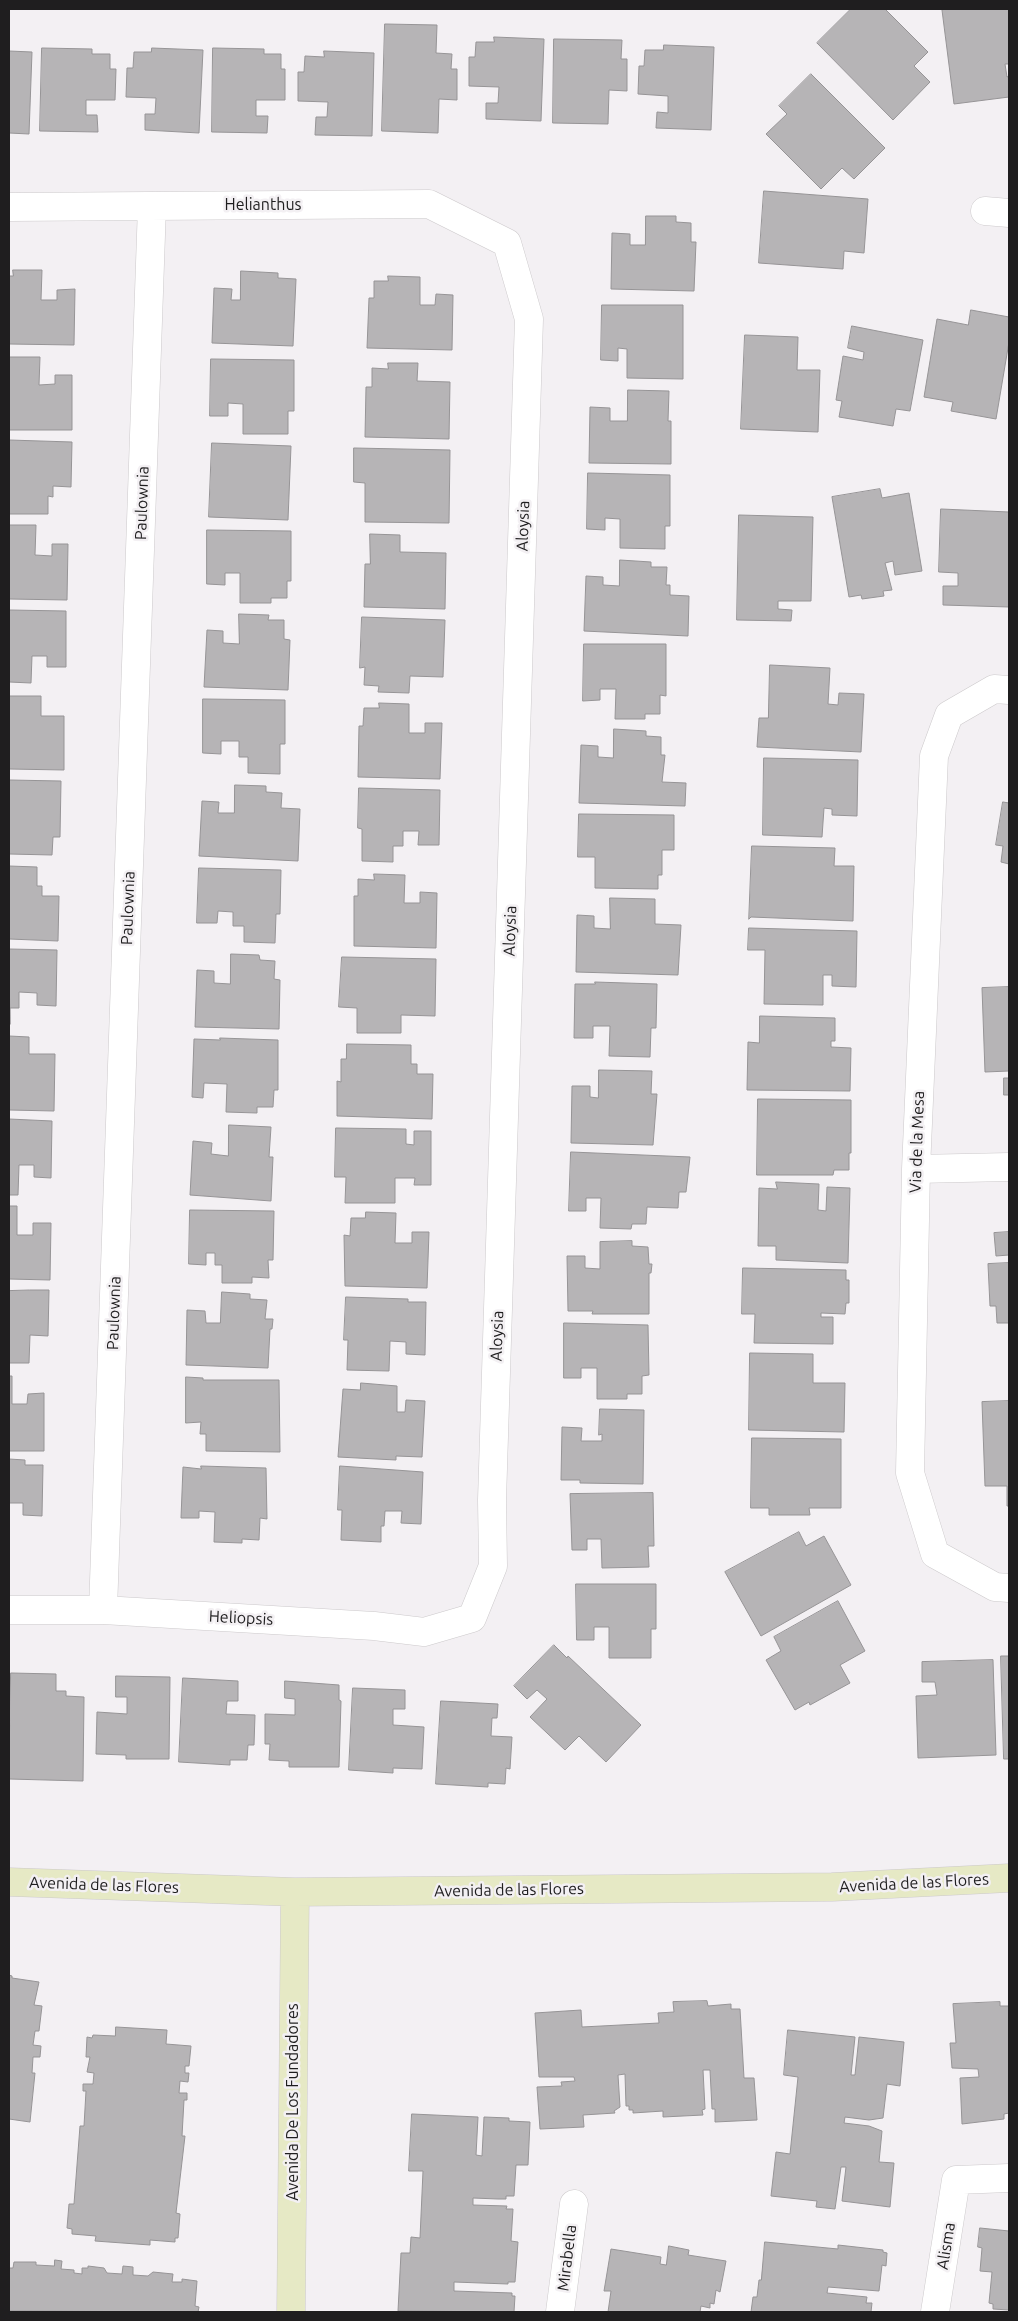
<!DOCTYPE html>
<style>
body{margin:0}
#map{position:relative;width:1018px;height:2321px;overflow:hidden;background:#f3f0f3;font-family:Ubuntu,sans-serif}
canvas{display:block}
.frame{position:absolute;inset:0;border:10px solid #1f1e1f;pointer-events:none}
</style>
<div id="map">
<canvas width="1018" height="2321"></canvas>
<div class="frame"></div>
</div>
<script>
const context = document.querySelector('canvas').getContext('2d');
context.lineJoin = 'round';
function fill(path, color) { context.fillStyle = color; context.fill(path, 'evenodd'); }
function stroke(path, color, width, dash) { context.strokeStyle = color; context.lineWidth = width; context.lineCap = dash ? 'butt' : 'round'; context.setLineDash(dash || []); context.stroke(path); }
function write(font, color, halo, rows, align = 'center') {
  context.font = font + ' Ubuntu,sans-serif'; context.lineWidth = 5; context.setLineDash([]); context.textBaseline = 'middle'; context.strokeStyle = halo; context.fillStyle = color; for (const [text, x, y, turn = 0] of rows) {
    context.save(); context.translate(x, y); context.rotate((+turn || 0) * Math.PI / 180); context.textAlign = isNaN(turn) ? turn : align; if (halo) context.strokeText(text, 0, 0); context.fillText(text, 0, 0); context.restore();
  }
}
const building = new Path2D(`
 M851 9H885L928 52 914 66 930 82 893 120 817 43Z
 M952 9H1009V64H1005L1007 77 1009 76V97L954 104 942 10Z
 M385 24 437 25 436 53 452 54 451 69H457V100L439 99 438 133 382 131Z
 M494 37 544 39 541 121 486 119V103H498L499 87 469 86V57H475L476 42H494Z
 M554 39 622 40 621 59H627V91L609 90 608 124 553 123Z
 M664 45 714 47 711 130 656 128 657 112 668 113V96L638 94 639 66H644L645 50H663Z
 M42 48 92 49V54H110V69H116L115 100H86V115H97L98 132 40 131Z
 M152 48 203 50 199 133 145 130V114H155L156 98 126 97 127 68H133L134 52H151Z
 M213 48 264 49V54H281V69H285V100H256V116H268L267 133 212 132Z
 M9 51 32 52 29 134 9 133Z
 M324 51 374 53 372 136 315 135 316 117H327L328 102 298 101V72H304L305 56 324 57Z
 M811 74 885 148 854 179 842 168 821 189 766 134 787 114 779 106Z
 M764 191 868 199 864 253 844 251 843 269 759 263Z
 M646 216H676V222L691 223V242H696L694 291 611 289 612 233 630 234V245H645Z
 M13 270H42L41 300H57V290L75 289 74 345 9 344V276H13Z
 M241 271 278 273V278L296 279 293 346 212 343 214 288 232 289 231 300H240Z
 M388 276 420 277V305H435L436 294 453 295 452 350 367 348 369 298H374V281H388Z
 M602 305H683V379L627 378V349L618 348V361L601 360Z
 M971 310 1009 317V342L996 419 951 411 953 402 924 397 937 319 968 325Z
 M852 326 923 340 910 411 896 409 893 426 839 417 842 401 836 400 843 356 863 360 864 352 848 348Z
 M745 335 798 337 797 370H820L818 432 741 429Z
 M9 357H40L39 385 55 384V375H72V430H9Z
 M211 359 294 360V411H288V434H243V404L228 403V416H210Z
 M388 363H418L417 381 450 382 449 439 365 437 366 387H372V368L388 369Z
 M628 390 669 391 668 421H671V464L589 463 590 407 610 408V421H627Z
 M9 440 72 442 71 487 53 486V497L48 496V514H9Z
 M212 443 291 446 288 520 209 517Z
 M354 448 450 450 449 523 365 522V483L354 482Z
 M588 473 670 475V526H665V549L620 548V519L605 518V530L587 529Z
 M880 489 882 498 909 493 922 571 895 575 893 561 885 563 892 590 883 591 884 596 862 599 861 595 849 597 832 497Z
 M941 509 1009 512V607L943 605V586H958V573L939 572Z
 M739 515 813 517 811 601H778V609L792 610 791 621 737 620Z
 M9 525H36L35 555 52 556V544H68L67 600 9 599Z
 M207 530 291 531V581H287V598H271V603H240V573H225V585L207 584Z
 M370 534 400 535V552L446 553 445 609 364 607 365 564H370Z
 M620 560 651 562V567H667L666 585H670V595L689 596 688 636 584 631 586 576 603 577V585L619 586Z
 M9 610 66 611V667H47V656H32L31 683 9 682Z
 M239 614 269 615 268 620H284V639L290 640 288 690 204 687 207 630 223 631V643L239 644Z
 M362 617 445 620 443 677 410 676 409 693 378 692 379 686 364 685 365 667 360 668Z
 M584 644H666V696L660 695V714H645V719H615L616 689H600V700L583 701Z
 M770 665 830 668 828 704 838 705 839 693 864 694 861 752 757 747 759 718H768Z
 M9 696H41V716H64V770L9 769Z
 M203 699 285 700V744H280V774L248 773V757H239V741H221V754L203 753Z
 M379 703 409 704V733H425V723H442L440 779 358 777 359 726H363L364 708H379Z
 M614 729 646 731V736L661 737V755H665L662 782 686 783 685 806 579 803 581 745 598 746V757L613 758Z
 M764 758 858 760 857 816 832 815V809L824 808 822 837 763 835Z
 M9 780 61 781 60 837H53L52 855 9 854Z
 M235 785 266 786V792L282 793 281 808 300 809 298 861 199 856 202 801 219 802 218 813H234Z
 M359 788 440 790 439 845H418L419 831H403V846H393V862L362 861V829L358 828Z
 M1003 802 1009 803V864L1001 862 1003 846 996 845Z
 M579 814 674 815V850H662V875H658V889L595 888V857H578Z
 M752 846 835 848 834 866H854L853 921 751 917 749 919Z
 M9 866 37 867V886H42V896H59L58 941 9 939Z
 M199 868 281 870 280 914H276L275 943 244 942V926H233V912L218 911 217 923H197Z
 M374 874 405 875 404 903H420V892L437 893 436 948 354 946V896H358V879L374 880Z
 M610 898 655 899V924L681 925 678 975 576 972 577 915 594 916V928L610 929Z
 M749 928 857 931 856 987 832 986V975H823V1005L764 1004 765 950H748Z
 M9 949 57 950 56 1006 37 1005V993L19 992V1008H10V1024Z
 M231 954 259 955 260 960 275 961 274 979 280 980 279 1029 195 1027 197 970 214 971V983L230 984Z
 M342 957 436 959 435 1016 401 1015V1033H357V1008L339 1007Z
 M595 982 657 984 656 1028H651L650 1057 609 1056 610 1026H593V1038H574L575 984H595Z
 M1009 987V1071L985 1072 982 988Z
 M760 1016 835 1018V1041H831V1047L851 1048 850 1091 747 1090 748 1042 759 1043Z
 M9 1036 29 1037V1054H55L54 1111 9 1110Z
 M220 1038 278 1040V1090H274L273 1107H257V1113L226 1112 227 1084 204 1083 203 1098 192 1097 194 1039 220 1040Z
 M347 1044 411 1045V1064H417V1074H433L432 1119 337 1116V1081L341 1082V1059H346Z
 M599 1070 652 1071 651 1094H657L653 1145 571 1143 572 1086H590V1097L598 1098Z
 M1004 1078H1009V1095H1004Z
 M758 1099 851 1100V1153H849V1170H834L833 1175H757Z
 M9 1119 52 1121 51 1178 34 1177V1165H19L18 1195H9Z
 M229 1125 271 1127 269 1157H273L271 1201 190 1195 193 1141 212 1143 211 1154 228 1156Z
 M336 1128 406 1129V1144L414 1145V1131H431V1185H414L415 1178H395V1203H345L346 1177H335Z
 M571 1152 690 1157 686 1192H679L678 1208 647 1207 646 1224H632L631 1229 600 1228 601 1198H586V1211H569Z
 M776 1182 819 1184 818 1210 826 1211 827 1187 850 1188 848 1263 776 1260V1246H758L759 1188 777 1189Z
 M9 1206H17V1235H33V1223H51L50 1280 9 1279Z
 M190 1210 274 1211 273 1260H268L269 1278 252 1277V1283H222V1265H215V1253H206V1265L189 1264Z
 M366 1212 396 1213 395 1243H412V1232H429L427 1288 345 1286 344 1235 350 1236 351 1218H365Z
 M1009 1232V1255L996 1256 994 1233Z
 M632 1241V1246L648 1247 649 1264H652L651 1273H649V1314H592L593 1311H568L567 1256H585V1268L600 1269V1242Z
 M1009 1263V1323H997L996 1306H990L988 1264Z
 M743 1268 846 1270V1280H849V1303H846L845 1314 821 1313V1317H833V1344L754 1343 755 1314H742Z
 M30 1290H49L48 1336 30 1335 29 1363H9V1291Z
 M222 1292 250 1294V1299L267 1300 265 1319H273L272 1329H270L268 1368 186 1365 187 1310 205 1311 206 1323H220Z
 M346 1297 408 1299V1302H426L425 1355 406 1354V1342L390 1341 389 1371 347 1370 348 1340H344Z
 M564 1323 648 1325 649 1375 642 1376V1394H627V1399H597V1368H581V1378H564Z
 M750 1353 813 1354V1383H845L844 1432 749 1430Z
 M9 1376H12V1404H27L28 1394 44 1393V1451H9Z
 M186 1377 203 1378V1380H279L280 1452 206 1451V1434H200L201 1422 186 1423Z
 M361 1383 397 1386V1412H405L406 1400 425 1401 422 1457 396 1456V1460L338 1457 343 1389 360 1390Z
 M1009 1401V1506H1007V1486H985L982 1402Z
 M600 1409 644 1410 643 1484 580 1483V1480H561L562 1427 582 1428 581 1441H602V1434L599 1435Z
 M752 1438 841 1439V1508H809L810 1515H769V1508H751Z
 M9 1459 25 1460V1465H43L42 1516 23 1515V1503H9Z
 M201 1466 266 1468 267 1519 260 1518 259 1540 242 1539V1543L214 1542 215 1512 199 1511V1518H181L183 1467 201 1469Z
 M340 1466 423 1472 421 1524 401 1523 402 1511H385L384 1526H381V1542L341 1540 342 1510H338Z
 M653 1493 654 1546H648L649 1567 602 1568 601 1539H587V1550H572L570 1494Z
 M799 1532 806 1546 824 1536 851 1585 761 1636 725 1572Z
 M576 1584H656V1629H651V1658H609V1627H594V1640H577Z
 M838 1601 865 1651 840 1665 850 1683 810 1705 809 1702 795 1710 766 1660 781 1651 774 1637Z
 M554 1645 567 1658 568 1656 641 1725 606 1762 579 1736 565 1750 530 1717 547 1699 537 1690 527 1699 514 1686Z
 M1001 1656H1009V1759H1004Z
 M993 1660 996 1755 918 1758 916 1696 937 1695 935 1682H922V1662Z
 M11 1673 56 1674V1691H66V1696L84 1697 83 1781 9 1779Z
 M116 1676 170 1677 169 1759H126V1755L96 1754 97 1712 127 1714V1697H116Z
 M183 1678 238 1681V1701H227L226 1714 255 1715 254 1745H248L247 1760H230V1765L179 1762Z
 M285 1681 339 1685V1700L341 1701 339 1767H289V1761L269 1760 270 1744H265V1714L295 1715V1699L285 1698Z
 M353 1688 405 1690V1709H393V1725L424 1727 422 1769 393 1768V1773L349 1770Z
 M441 1701 498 1704 497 1718H492L491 1736 512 1737 510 1769 506 1768 505 1784 488 1783V1787L436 1784Z
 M9 1975 12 1976V1978L39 1982 34 2005 42 2006 39 2031H35L33 2045 41 2046 40 2057H33L32 2073H35L30 2122 9 2119Z
 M707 2001 708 2006 731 2004V2009H740L744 2078H754L757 2120 715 2122V2109H712L710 2070H703L705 2109 702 2110 703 2115 663 2117V2111L633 2113V2110H629V2106H626L625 2074 618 2075 620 2107 614 2111 615 2113 583 2115 584 2127 540 2129 537 2087 562 2086 561 2082 575 2081 574 2077H539L535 2013 581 2010 582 2027 659 2023 658 2013 674 2012 673 2002Z
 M1000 2002V2006H1009V2113L1004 2114V2119L962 2124 960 2078 979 2077 978 2069 952 2068 950 2043H956L953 2004Z
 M116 2027 167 2030 166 2044 191 2046 189 2066H185V2073H189L188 2082 180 2081 179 2093H187V2100H184L182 2136H185L176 2213 180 2214 178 2238H175V2242L150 2240V2245L95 2241 96 2236 72 2234V2229L67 2228 69 2204H74L80 2126H84L86 2091H83V2084H93L94 2073 87 2072 90 2057H86L87 2037 92 2038 93 2035 115 2036Z
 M788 2030 855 2037 851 2075H855L859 2037 904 2042 900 2086 887 2084 883 2118 869 2120 845 2117 844 2123 869 2126 882 2131 879 2162 894 2163 890 2207 842 2201 846 2167H841L835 2209 816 2207 817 2201 771 2196 776 2152 790 2154 798 2077 784 2075Z
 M412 2114 478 2117 476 2155 482 2156 484 2117 509 2118V2121L530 2122 528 2165H516L514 2196H506V2199H498L473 2198V2205L507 2206 506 2209H513L511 2241 518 2242 515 2282H508V2284L454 2282V2291L512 2293V2296H515L514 2312 398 2311 401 2253H410L411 2237 420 2238 423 2171H409Z
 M980 2228 1009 2231V2310L993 2309V2304L989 2303 992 2272 980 2271 982 2248 978 2247Z
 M765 2242 838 2249V2245L883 2250V2252L887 2253 886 2266 882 2265 879 2291 828 2287 827 2293 867 2297 866 2303H872L871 2312H751L753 2297H757L759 2280H761Z
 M669 2246 689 2250 688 2255 726 2261 720 2292 716 2290 714 2304 710 2303V2308L701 2306 700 2312H608L611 2291H604L611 2249 661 2257 660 2264 666 2265Z
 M55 2260 62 2261 61 2269 74 2270V2273L82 2274V2268H88V2266L104 2268 107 2273 122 2274 123 2266 133 2267V2275L148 2276 153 2272 173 2274 172 2282H182V2279L197 2281 195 2306 199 2307 198 2312 9 2311V2268H13L14 2262H36V2265L54 2266Z`);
const street = new Path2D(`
 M9 207 429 204 507 243 529 319 492 1500 493 1566 472 1618 424 1632 374 1626 103 1610H9
 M985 211 1009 213
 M1009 690 994 689 949 715 934 756 916 1169 910 1473 935 1554 995 1587 1009 1588
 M916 1169 1009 1167
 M103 1610 152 206
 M560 2312 574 2204
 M935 2312 956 2180 1009 2178`);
const secondary = new Path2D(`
 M9 1882 295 1892 832 1887 1009 1878
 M291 2312 295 1892`);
const streetNames = [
 ["Helianthus",263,205],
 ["Paulownia",142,503,-88],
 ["Aloysia",523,526,-88],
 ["Paulownia",128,908,-88],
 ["Aloysia",510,931,-88],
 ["Via de la Mesa",917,1142,-88],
 ["Paulownia",114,1313,-88],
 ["Aloysia",497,1336,-88],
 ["Heliopsis",241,1618,3],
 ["Avenida de las Flores",914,1883,-3],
 ["Avenida de las Flores",104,1885,2],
 ["Avenida de las Flores",509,1890,-1],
 ["Avenida De Los Fundadores",293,2102,-90],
 ["Alisma",946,2246,-81],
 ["Mirabella",567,2258,-83]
];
fill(building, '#b6b4b6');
stroke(building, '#969496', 1);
stroke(street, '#ccc9cb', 29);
stroke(secondary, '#ccc9cb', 29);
stroke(street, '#fff', 28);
stroke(secondary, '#e6e9c5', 28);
write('16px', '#1f1e1f', '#f3f0f3', streetNames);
</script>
